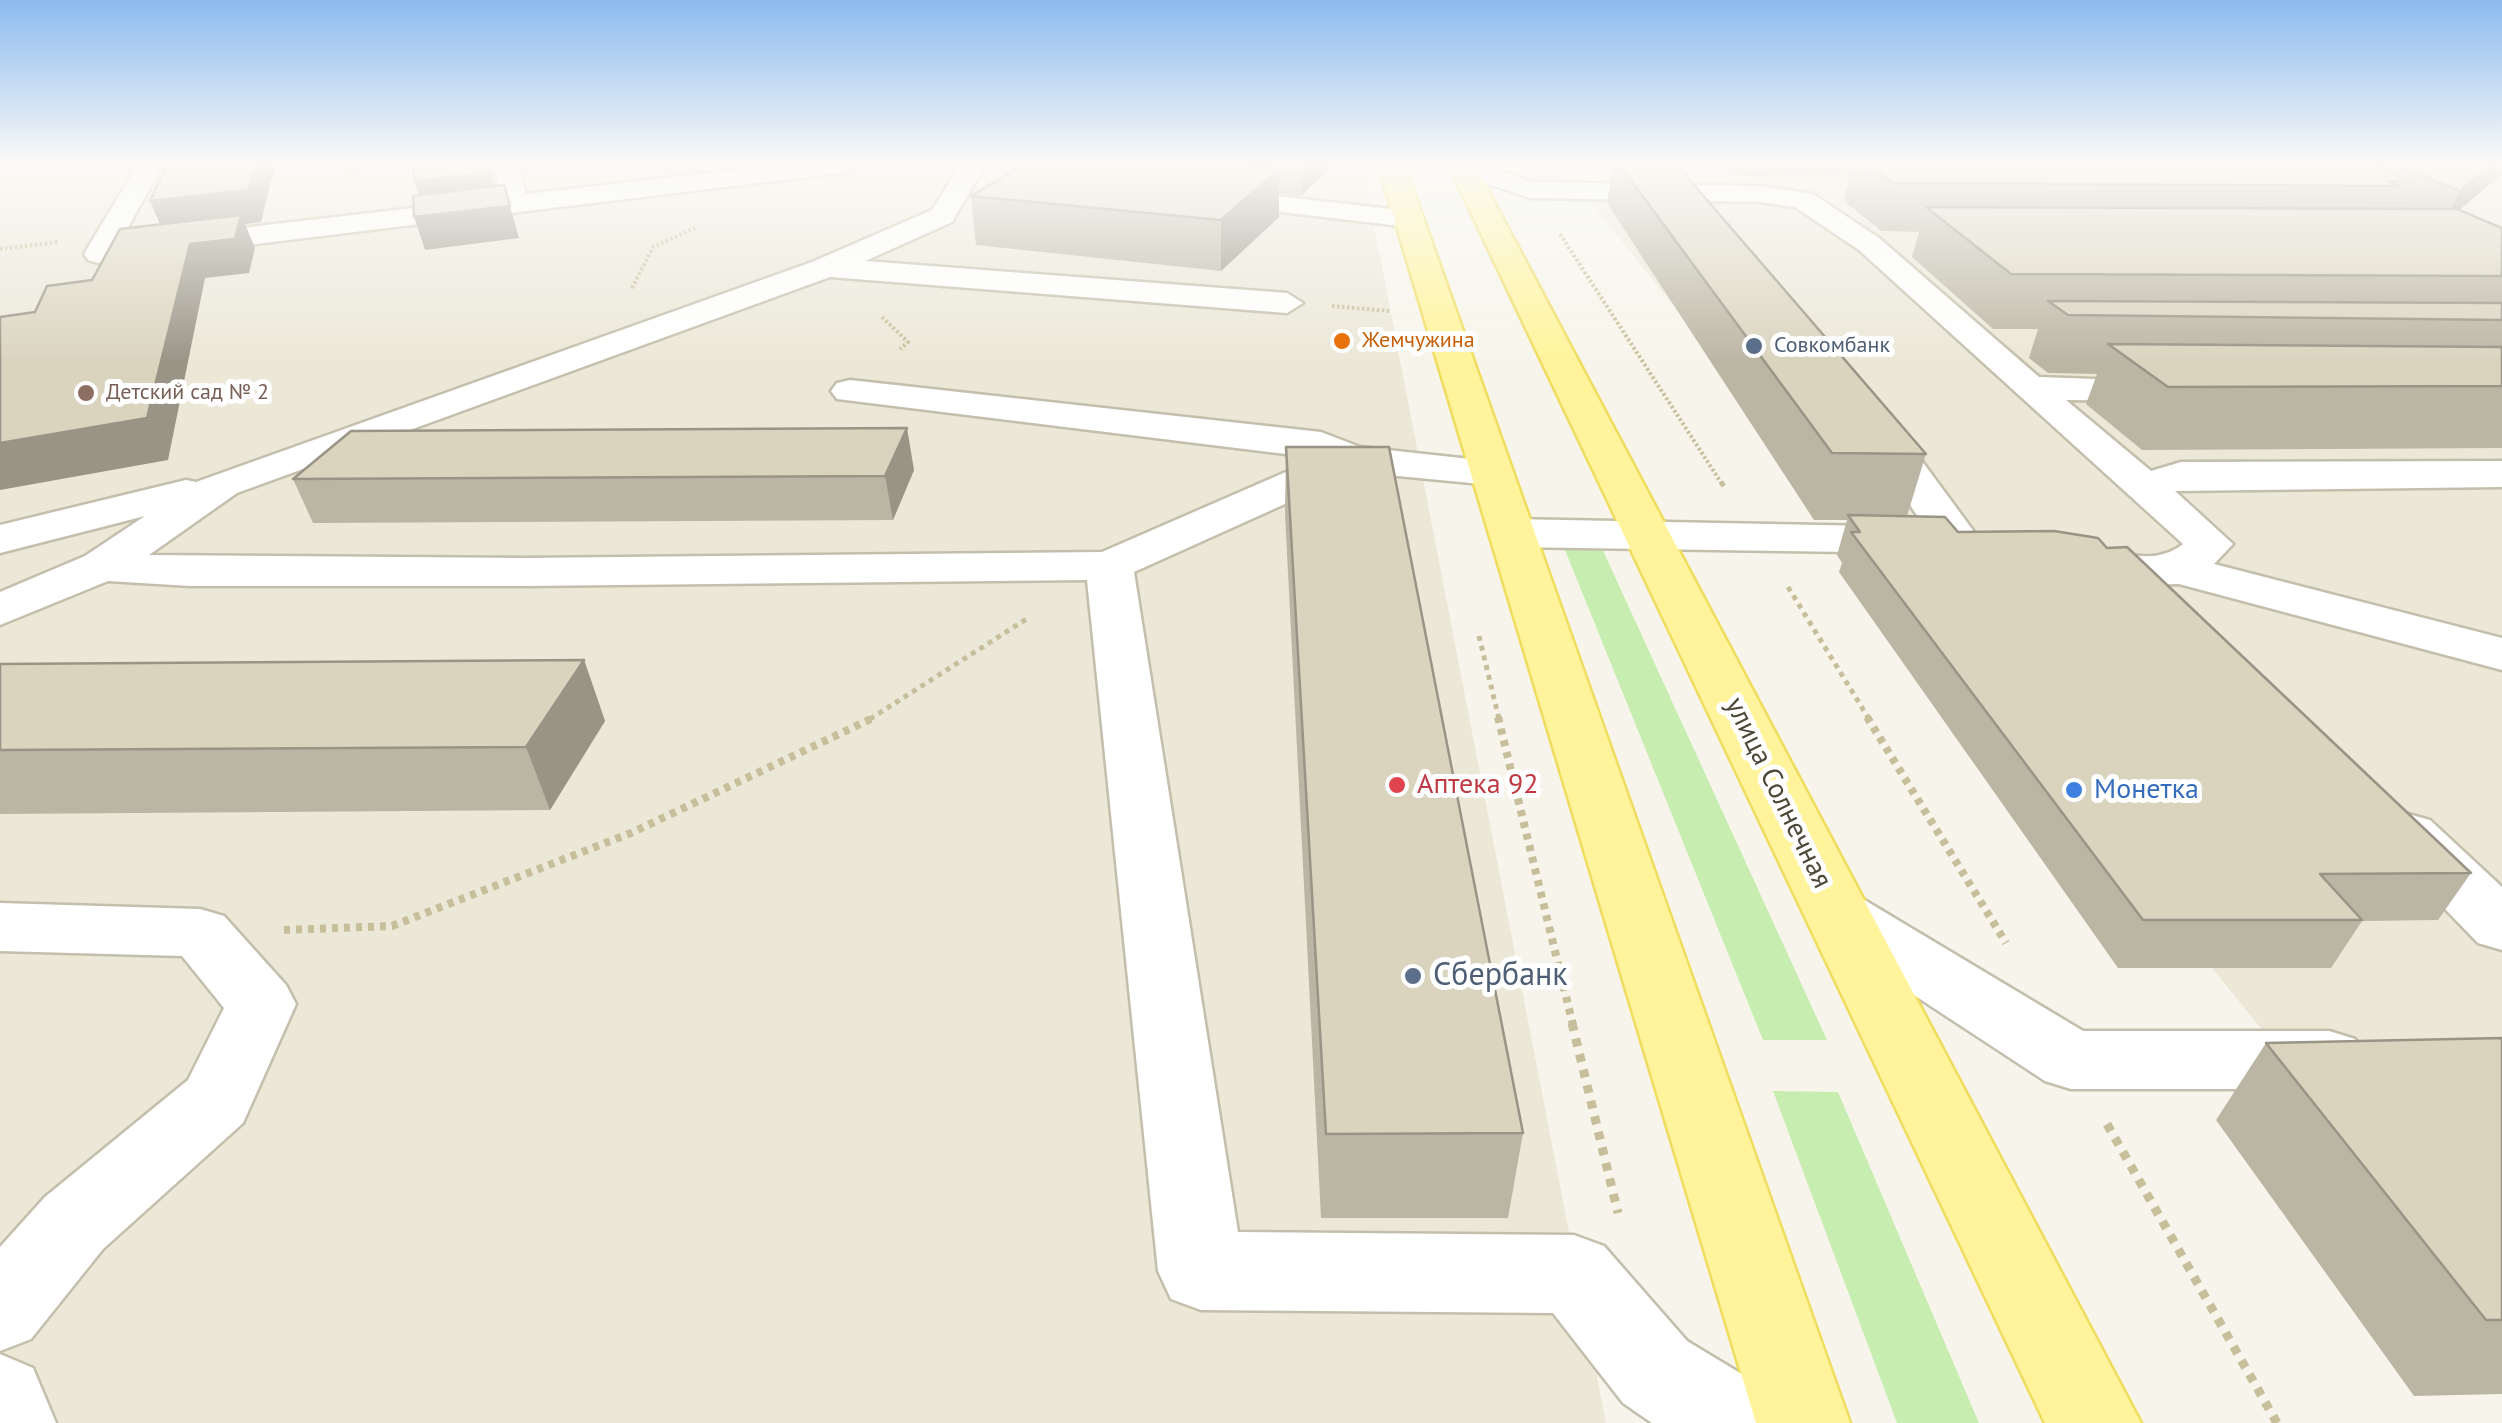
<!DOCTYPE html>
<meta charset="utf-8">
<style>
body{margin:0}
canvas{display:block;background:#f7f5eb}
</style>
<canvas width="2502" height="1423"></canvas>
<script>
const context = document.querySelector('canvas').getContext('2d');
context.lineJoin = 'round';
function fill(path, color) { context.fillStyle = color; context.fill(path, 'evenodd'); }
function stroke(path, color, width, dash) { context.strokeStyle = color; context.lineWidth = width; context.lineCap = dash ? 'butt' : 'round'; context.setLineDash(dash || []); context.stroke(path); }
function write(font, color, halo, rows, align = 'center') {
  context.font = font + ' "PT Sans",sans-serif'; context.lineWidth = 10; context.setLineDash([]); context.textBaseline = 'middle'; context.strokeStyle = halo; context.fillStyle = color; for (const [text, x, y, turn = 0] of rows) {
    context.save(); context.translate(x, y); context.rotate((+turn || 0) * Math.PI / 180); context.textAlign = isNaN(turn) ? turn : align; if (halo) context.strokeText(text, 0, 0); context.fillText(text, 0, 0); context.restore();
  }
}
const residential = new Path2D(`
 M0 164H1362L1606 1423H0Z
 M1559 164H2502V1325Z`);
const green = new Path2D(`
 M1600 544 1827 1040H1763L1563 545Z
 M1773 1091 1838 1092 1979 1423H1897Z`);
const pathFar3 = new Path2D(`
 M346 164 356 179
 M1560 234 1722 484
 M0 249 58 242
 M632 288 653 247 695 228
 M1332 306 1389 311
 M882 317 908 342 900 349`);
const pathFar2 = new Path2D(`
 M1721 482 1725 488
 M1788 587 1869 719
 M1479 636 1499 719
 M870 719 1028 618`);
const pathFar1 = new Path2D(`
 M1498 717 1573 1025
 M1867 717 2006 943
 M284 930 392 926 631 833 875 717`);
const path = new Path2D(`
 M1572 1023 1618 1213
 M2107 1124 2277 1423`);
const minor = new Path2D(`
 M138 164H163L120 242 500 198 494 164H518L526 194 787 164H861L848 172 99 263 88 260 84 254Z
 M961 164H986L952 222 865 261 1287 293 1303 303 1287 313 830 277 237 493 149 555 525 558 1102 552 1318 458 837 399 831 391 837 383 850 380 1321 432 1360 447 1507 463 1513 472 1507 481 1492 485 1356 472 1134 572 1238 1232 1574 1235 1604 1246 1687 1341 1768 1390 1782 1423H1652L1623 1403 1553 1313 1201 1310 1171 1299 1158 1271 1087 580 525 586H190L108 581 0 625V592L85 556 145 516 0 553V525L186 480 196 482 812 262 932 210Z
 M1454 164H1476L1533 182 1760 186 1813 194 1879 238 2039 377 2178 382 2184 390 2178 398 2165 401 2066 400 2151 471 2181 462 2502 461V487L2175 491 2233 544 2214 564 2502 638V670L2179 584 2140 585 2061 570 2055 560 2061 550C2102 540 2147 573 2183 544L1859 250 1795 207 1760 202 1531 198 1455 173Z
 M1205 188 1409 211 1423 219 1409 227 1196 202 1192 196Z
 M1874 411 1888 415 1972 529 1979 539 1972 549 1956 553 1937 544 1918 553 1512 547 1496 543 1489 533 1496 523 1512 519 1925 527 1854 423 1860 415Z
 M2408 814 2430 820 2502 887V950L2478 943 2386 848 2377 834 2386 820Z
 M1838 891 1861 898 2083 1031H2329L2355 1039 2366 1060 2355 1081 2329 1089H2071L2045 1081 1815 930 1805 914 1815 898Z
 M0 903 200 909 224 916 286 985 296 1004 243 1123 103 1249 31 1339 0 1351V1247L45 1197 188 1080 224 1008 182 956 0 951Z
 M0 1354 33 1368 56 1423H0Z`);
const major = new Path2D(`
 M1378 164H1404L1850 1423H1756Z
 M1448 164H1474L2141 1423H2045Z`);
const wall = new Path2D(`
 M1015 164H1334L1301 196 1279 194V217L1221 271 976 245 971 196 1021 166H1015Z
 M1613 164H1676L1926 454 1907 516 1958 532 2471 873 2438 920 2362 921 2331 968H2118L1839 572 1842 563 1837 555 1847 520H1814L1607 203Z
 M1726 164H2502V174L2459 210 2502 228V448L2142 450 2086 404 2097 374 2048 373 2029 358 2038 329H1993L1912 257 1919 232 1881 231 1844 201 1850 175 1740 176Z
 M1286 447 1523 1133 1508 1218H1321L1285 514Z
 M914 470 893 520 313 523 293 479Z
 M584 660 605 721 550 810 0 814V664Z
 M2502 1038V1394L2414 1396 2216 1120 2266 1043Z`);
const shadedWall = new Path2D(`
 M256 164H275L261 222 245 224 255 248 249 273 205 278 168 460 0 490V426L164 233 150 201Z
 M487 164H492L490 165 496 195 422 203 414 181Z
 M1301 164H1334L1301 196Z
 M2493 164H2502V174L2443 224 2460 191Z
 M1279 169V217L1221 271V220Z
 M504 185 519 238 425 250 414 217Z
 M907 428 914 470 893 520 885 476Z
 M584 660 605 721 550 810 526 747Z`);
const building = new Path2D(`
 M167 164H256L248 190 150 201Z
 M413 164H487L489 173 414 181Z
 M1025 164H1221L1279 169 1221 220 971 196Z
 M1619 164H1676L1926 454 1832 453Z
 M1867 164H2371L2411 181H2387L2399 186 1894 183Z
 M2395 164H2493L2460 191Z
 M504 185 510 206 414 217 413 196Z
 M1926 207 2457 209 2502 228V276L2011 274Z
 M241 215 235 239 190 244 147 418 0 443V317L35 312 47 286 92 280 120 229Z
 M2048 301 2502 303V320L2068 315Z
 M2108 344 2502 347V386L2168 387Z
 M907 428 885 476 293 479 351 431Z
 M1286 447H1389L1523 1133 1326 1134Z
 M1848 515 1945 517 1958 532 2054 531 2098 538 2107 548 2127 547 2471 873 2320 874 2362 920H2143L1851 532H1860Z
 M584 660 526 747 0 750V664Z
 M2502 1038V1320H2486L2266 1043Z`);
const markers = [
 [1342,341,10,"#e8710a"],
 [1754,346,10,"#5c6f8a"],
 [86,393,10,"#8d6e63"],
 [1397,785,10,"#e0444e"],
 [2074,790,10,"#3f7fe0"],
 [1413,976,10,"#5c6f8a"]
];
const farFoodnames = [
 ["Жемчужина",1362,341]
];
const farServicenames = [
 ["Совкомбанк",1774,346]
];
const farEducationnames = [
 ["Детский сад № 2",106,393]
];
const healthNames = [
 ["Аптека 92",1417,785]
];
const shopNames = [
 ["Монетка",2094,790]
];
const streetNames = [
 ["улица Солнечная",1778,793,64]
];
const nearServicenames = [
 ["Сбербанк",1433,976]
];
fill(residential, '#ebe8d8');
fill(green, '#c7eeb0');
stroke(minor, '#c3bfac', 5);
stroke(major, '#f0dd5f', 5);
stroke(pathFar3, '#c7bf9b', 4, [2.5, 2.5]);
stroke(pathFar2, '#c7bf9b', 5, [5, 5]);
stroke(pathFar1, '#c7bf9b', 8, [6, 6]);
stroke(path, '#c7bf9b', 9, [8, 8]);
fill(minor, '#fff');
fill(major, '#fff49b');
fill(wall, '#bbb6a4');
fill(shadedWall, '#999486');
fill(building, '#dad4bf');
stroke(building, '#999486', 2.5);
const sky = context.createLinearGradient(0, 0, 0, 363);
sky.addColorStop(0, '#8cbbee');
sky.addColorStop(0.45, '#fbfaf6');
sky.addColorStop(1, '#fbfaf600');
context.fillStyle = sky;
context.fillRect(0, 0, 2502, 363);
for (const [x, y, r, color] of markers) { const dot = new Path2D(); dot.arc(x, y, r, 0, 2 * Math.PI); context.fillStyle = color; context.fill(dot); stroke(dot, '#fff', 4); }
write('22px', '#c56008', '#fff', farFoodnames, 'left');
write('22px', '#4e5e75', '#fff', farServicenames, 'left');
write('22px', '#785e54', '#fff', farEducationnames, 'left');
write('28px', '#be3a42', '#fff', healthNames, 'left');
write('28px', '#366cbe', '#fff', shopNames, 'left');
write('28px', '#4c4737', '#fff', streetNames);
write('32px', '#4e5e75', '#fff', nearServicenames, 'left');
</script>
